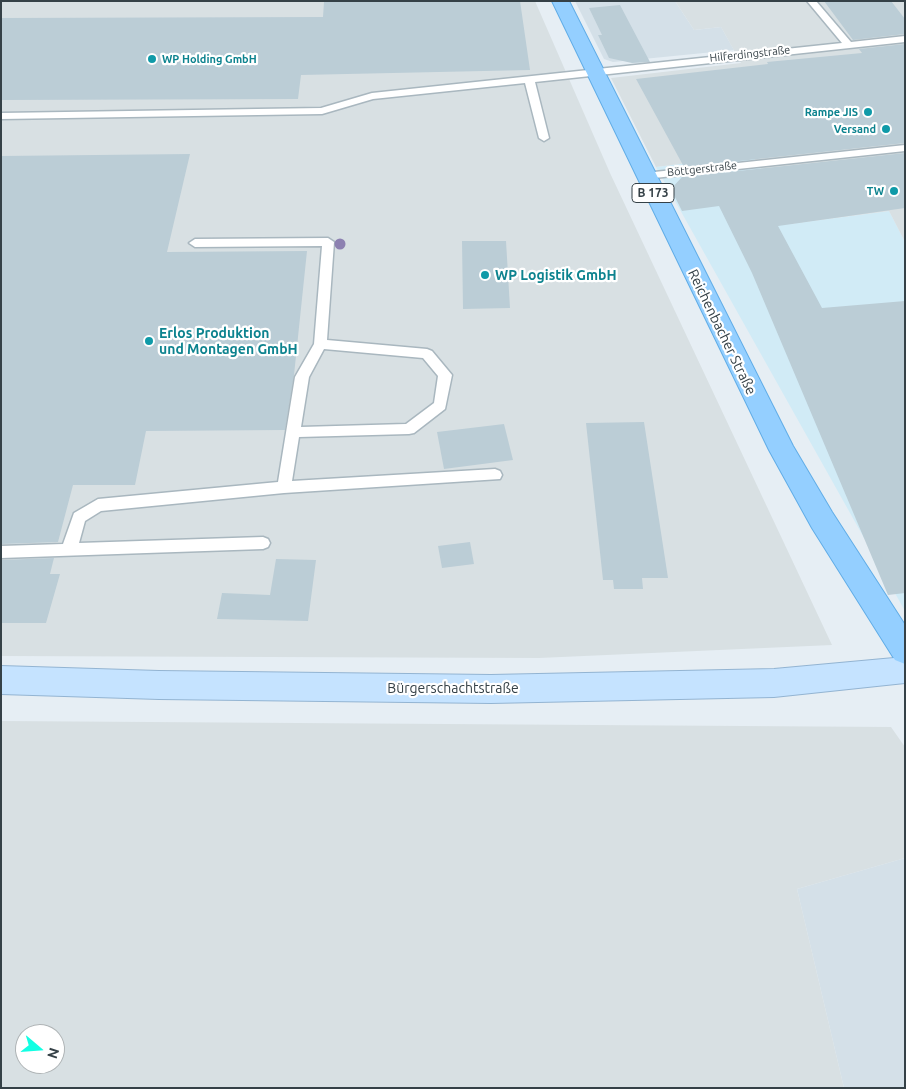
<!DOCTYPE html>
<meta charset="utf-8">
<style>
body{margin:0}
#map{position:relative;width:906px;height:1089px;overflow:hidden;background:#e6eef4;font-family:Ubuntu,sans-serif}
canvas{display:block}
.frame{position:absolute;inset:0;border:2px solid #354147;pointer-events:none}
.north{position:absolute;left:15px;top:1024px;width:50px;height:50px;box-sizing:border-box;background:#fff;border:1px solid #aeb3b5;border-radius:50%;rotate:108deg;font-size:14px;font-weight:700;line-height:20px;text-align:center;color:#354147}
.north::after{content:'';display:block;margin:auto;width:18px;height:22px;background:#12ffe3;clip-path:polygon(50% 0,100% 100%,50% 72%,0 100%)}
</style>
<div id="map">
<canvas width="906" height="1089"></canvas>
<div class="frame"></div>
<div class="north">N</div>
</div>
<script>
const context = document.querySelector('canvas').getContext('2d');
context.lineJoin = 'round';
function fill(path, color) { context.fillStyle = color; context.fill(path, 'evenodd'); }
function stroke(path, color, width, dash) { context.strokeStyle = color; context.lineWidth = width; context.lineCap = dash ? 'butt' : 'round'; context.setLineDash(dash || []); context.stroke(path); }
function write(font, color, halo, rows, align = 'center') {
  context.font = font + ' Ubuntu,sans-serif'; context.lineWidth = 4.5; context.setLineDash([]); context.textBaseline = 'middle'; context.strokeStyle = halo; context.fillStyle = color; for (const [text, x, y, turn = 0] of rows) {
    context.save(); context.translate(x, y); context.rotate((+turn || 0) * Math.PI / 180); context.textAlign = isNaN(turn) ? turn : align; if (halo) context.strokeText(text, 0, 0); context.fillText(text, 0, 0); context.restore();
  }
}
const residential = new Path2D(`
 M575 1H675L694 30 721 27 734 50 613 62 604 59Z
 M905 858V1088H844L797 889Z`);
const commercial = new Path2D(`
 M752 155 764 174 789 224 889 211 905 242V611L656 167Z`);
const industrial = new Path2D(`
 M1 1H535L610 173 832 645 539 658 1 656Z
 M675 1H905V242L889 211 789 224 764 173 752 155 656 167 611 78 741 63 721 27 694 30Z
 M1 721 891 727 905 747V858L797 889 844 1088H1ZM25 1034H55V1064H25Z`);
const building = new Path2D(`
 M520 1 530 70 301 75 298 99 1 100V18L323 17 324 2Z
 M824 1H891L905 19V34L853 40Z
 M620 5 650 62 632 63 609 58 598 35H602L589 8Z
 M905 44V143L684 167 636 79 768 64 767 62 862 53 859 49Z
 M905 153V208L778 226 822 308 905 301V593L888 595 752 273 719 206 682 211 671 189 682 177Z
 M190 154 167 252 307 251 294 375 285 430 146 431 135 485H73L58 542 1 544V156Z
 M462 241H506L510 308 463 309Z
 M644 422 668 578H642L643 589H614L613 580H603L586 423Z
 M504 424 513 460 444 469 437 432Z
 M470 542 474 564 442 568 438 546Z
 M54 558 50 574H60L46 623H1V560Z
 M276 559 316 560 308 621 217 619 222 593 270 595Z`);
const service = new Path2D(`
 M807 1H816L851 42 905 36V42L535 82 549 138 544 141 539 138 525 83 373 99 322 114 1 119V113L321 108 372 93 842 43Z
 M905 145V151L645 179 639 176 645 173Z
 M328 238 334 242 327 340 427 349 432 351 452 375 445 409 414 433 409 434 299 437 292 481 495 469 500 471 502 475 500 479 284 493 101 511 85 521 79 543 263 537 268 539 270 543 268 547 263 549 1 558V546L63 544 74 513 98 499 278 482 295 377 314 344 322 246 195 247 189 243 195 239ZM324 349 423 358 438 376 434 403 406 424 301 427 309 377Z`);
const secondary = new Path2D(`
 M905 657V683L774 697 491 703 159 699 1 694V666L159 671 491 675 774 669Z`);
const primary = new Path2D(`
 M552 1H569L793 446 832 512 905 625V664L895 660 812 528 769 450Z`);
const trees = [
 [340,244]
];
const markers = [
 [152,59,5,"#0f9aa8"],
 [868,112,5,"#0f9aa8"],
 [886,129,5,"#0f9aa8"],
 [894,191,5,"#0f9aa8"],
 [485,275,5,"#0f9aa8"],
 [149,341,5,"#0f9aa8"]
];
const farStreetnames = [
 ["Hilferdingstraße",750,54,-6],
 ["Böttgerstraße",702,169,-6]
];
const farCulturenames = [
 ["WP Holding GmbH",162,59,"left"],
 ["Rampe JIS",858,112],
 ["Versand",876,129],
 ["TW",884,191]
];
const shields = [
 [653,193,42]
];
const shieldNames = [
 ["B 173",653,193]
];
const cultureNames = [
 ["WP Logistik GmbH",495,275],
 ["Erlos Produktion",159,333],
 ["und Montagen GmbH",159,349]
];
const streetNames = [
 ["Reichenbacher Straße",722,332,64],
 ["Bürgerschachtstraße",453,688]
];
fill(residential, '#d4e0e8');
fill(commercial, '#d1ebf6');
fill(industrial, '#d8e0e3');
fill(building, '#bbcdd6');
stroke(service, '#a9b7bf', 3);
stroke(secondary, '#93b4d2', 2);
stroke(primary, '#61ade7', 2);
fill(service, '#fff');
fill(secondary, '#c5e3ff');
fill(primary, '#94cfff');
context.fillStyle = '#8d81b1';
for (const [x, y] of trees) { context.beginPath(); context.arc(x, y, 5.5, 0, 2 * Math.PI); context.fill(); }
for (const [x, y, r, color] of markers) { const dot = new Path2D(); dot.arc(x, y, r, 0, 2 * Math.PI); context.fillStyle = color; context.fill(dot); stroke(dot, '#fff', 2); }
write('11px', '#354147', '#fff', farStreetnames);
write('bold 11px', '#0d838f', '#fff', farCulturenames, 'right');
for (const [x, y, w] of shields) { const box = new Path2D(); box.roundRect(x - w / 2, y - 9.5, w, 19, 4); context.fillStyle = '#fff'; context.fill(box); stroke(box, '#354147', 1); }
write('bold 12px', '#354147', null, shieldNames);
write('bold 14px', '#0d838f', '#fff', cultureNames, 'left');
write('14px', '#354147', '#fff', streetNames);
</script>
